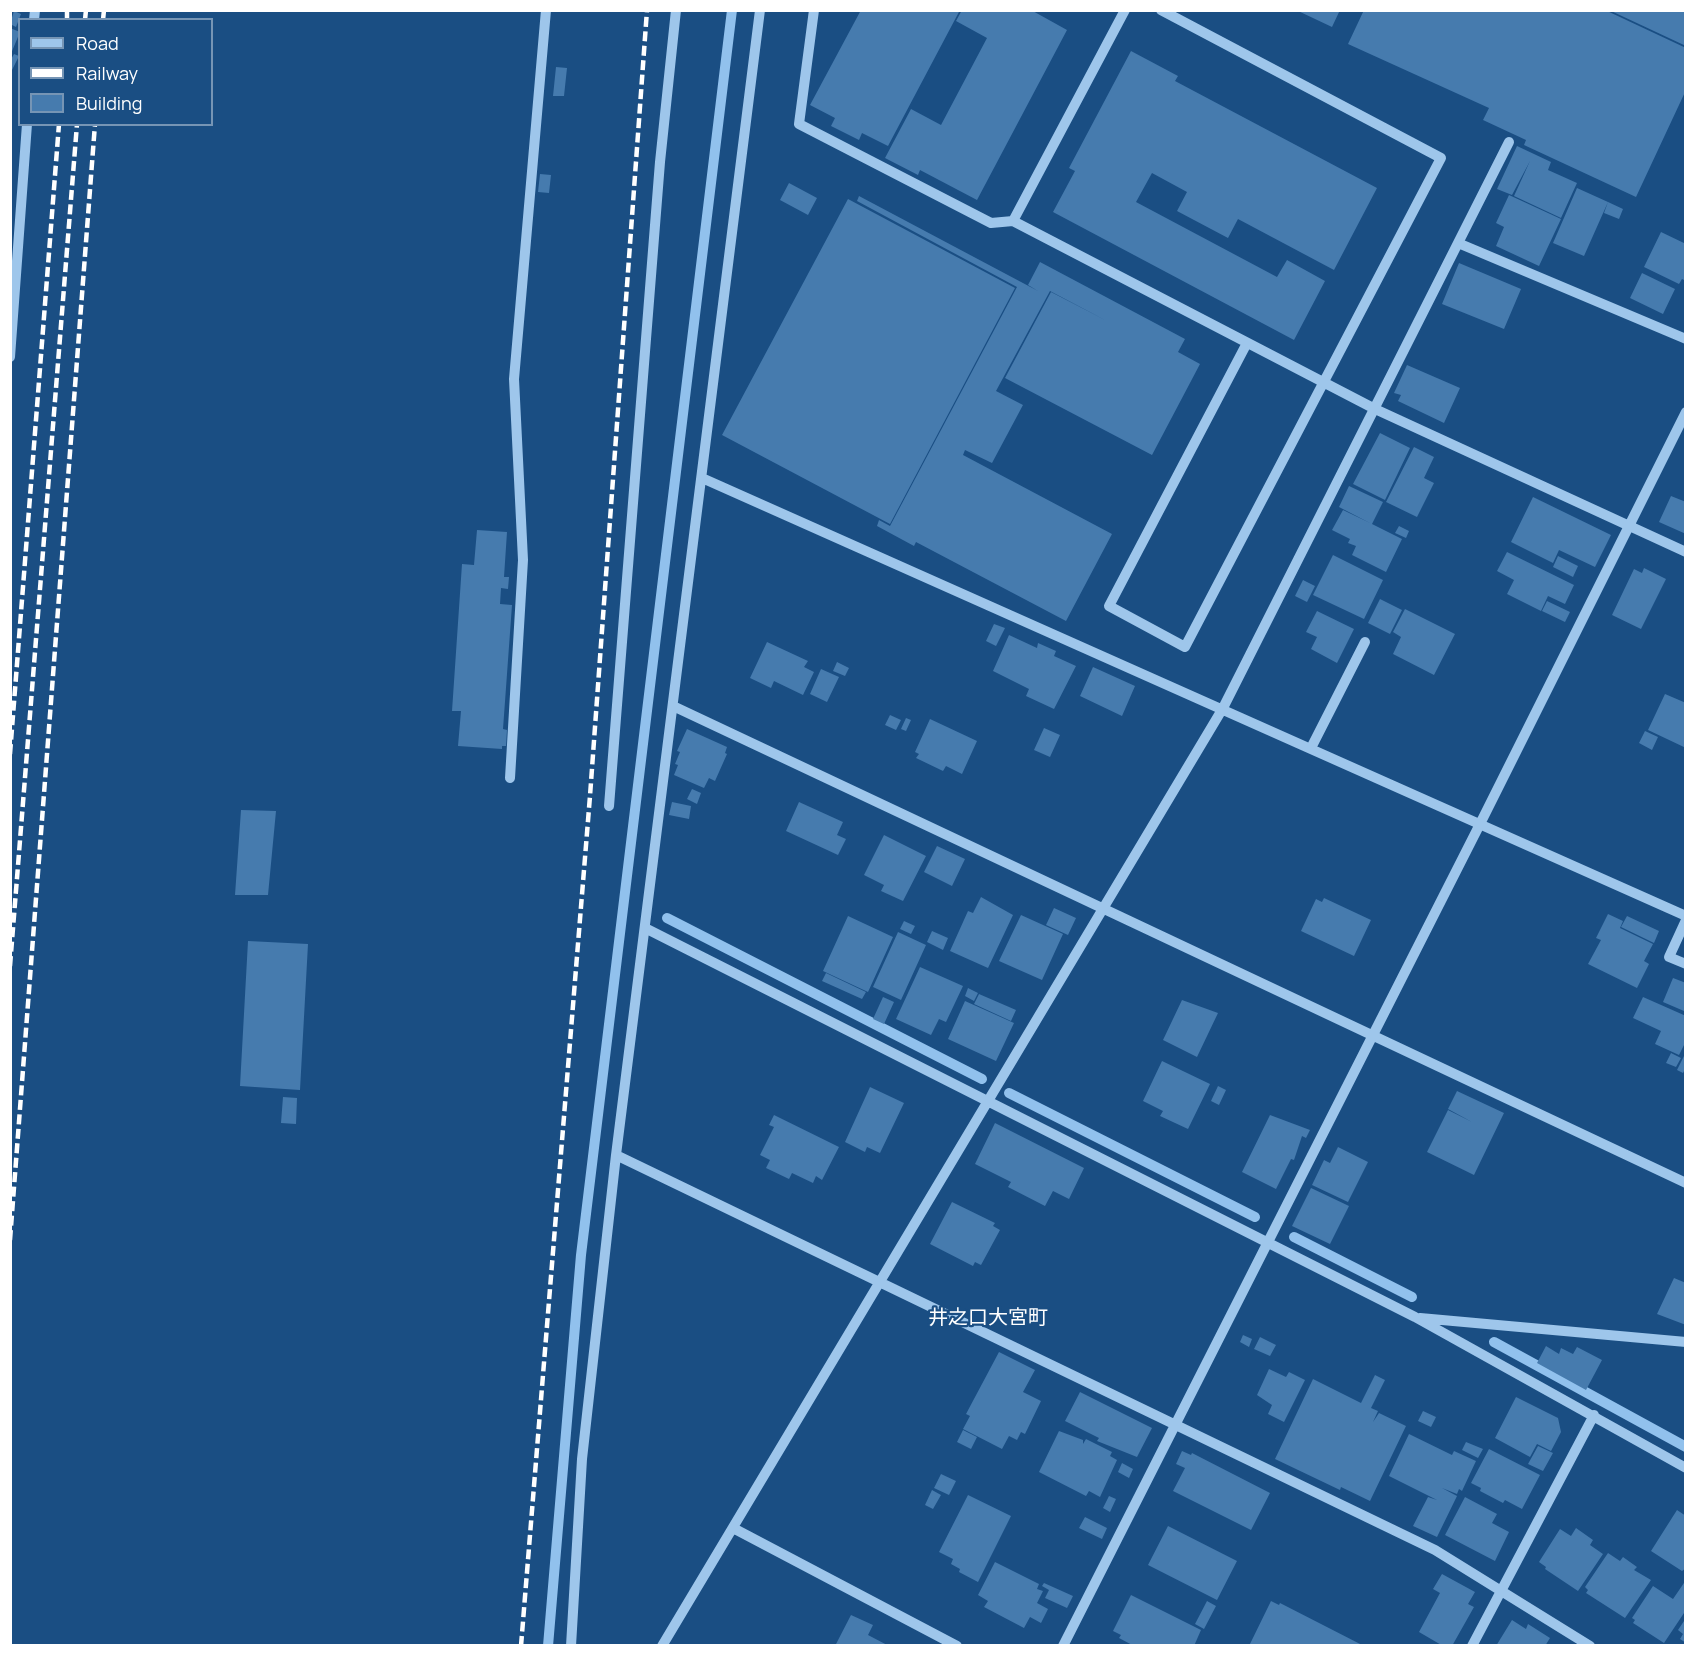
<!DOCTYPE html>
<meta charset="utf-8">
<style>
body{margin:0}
#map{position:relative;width:1696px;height:1656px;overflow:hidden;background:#1a4e83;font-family:Manrope,sans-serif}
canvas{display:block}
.frame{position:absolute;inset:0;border:12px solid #fff;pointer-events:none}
.legend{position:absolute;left:18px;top:18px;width:195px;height:108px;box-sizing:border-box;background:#1a4e83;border:2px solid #7695b5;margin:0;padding:8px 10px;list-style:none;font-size:18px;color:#fff}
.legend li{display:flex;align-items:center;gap:12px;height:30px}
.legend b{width:30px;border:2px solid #7695b5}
</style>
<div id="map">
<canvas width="1696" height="1656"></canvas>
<div class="frame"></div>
<ul class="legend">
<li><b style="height:8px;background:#9ec6eb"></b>Road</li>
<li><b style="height:8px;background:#fff"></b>Railway</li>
<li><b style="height:16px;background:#467bae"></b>Building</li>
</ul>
</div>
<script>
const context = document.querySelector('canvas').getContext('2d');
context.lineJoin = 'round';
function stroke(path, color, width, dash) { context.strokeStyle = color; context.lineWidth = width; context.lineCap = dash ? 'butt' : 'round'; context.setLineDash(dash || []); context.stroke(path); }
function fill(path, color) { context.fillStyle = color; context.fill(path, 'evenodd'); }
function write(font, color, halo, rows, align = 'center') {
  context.font = font + ' Manrope,"Noto Sans JP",sans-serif'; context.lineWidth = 4.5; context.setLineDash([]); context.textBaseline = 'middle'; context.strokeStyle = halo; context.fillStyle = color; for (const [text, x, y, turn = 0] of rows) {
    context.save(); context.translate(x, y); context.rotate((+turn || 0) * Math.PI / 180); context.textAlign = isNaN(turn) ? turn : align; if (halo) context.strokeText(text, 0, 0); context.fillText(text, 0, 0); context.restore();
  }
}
const stream = new Path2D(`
 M667 918 982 1079
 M1009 1093 1255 1217
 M1294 1237 1412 1297
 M1494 1342 1686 1447
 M548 1646 581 1255 732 10`);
const building = new Path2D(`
 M861 10H960L888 146 862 133 859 140 831 126 835 118 810 105Z
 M962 10H1031L1067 30 977 200 920 170 918 175 885 158 911 109 941 125 987 38 956 21Z
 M1296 10H1340L1332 27Z
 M1364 10H1605L1686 48V90L1636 197 1524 145 1526 140 1483 120 1489 108 1348 44Z
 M1609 10H1686V46Z
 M14 11 21 14 16 27 10 24Z
 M10 28 20 32 10 56Z
 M1131 51 1178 76 1175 81 1377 188 1334 270 1238 219 1228 238 1177 211 1187 192 1152 173 1136 202 1277 277 1287 260 1325 281 1294 340 1053 212 1075 171 1069 168Z
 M14 54 19 56 12 70 10 61Z
 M556 67 567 68 564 96H553Z
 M1517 146 1551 162 1548 170 1577 183 1561 218 1514 196 1530 161 1512 195 1497 189Z
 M540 174 551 175 549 193 538 192Z
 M789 183 817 198 808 215 780 200Z
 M1577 188 1608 202 1584 256 1553 243Z
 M1509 195 1561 219 1539 266 1496 246 1504 227 1496 223Z
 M859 196 1038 291 1028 285 1040 262 1185 339 1178 352 1200 364 1152 455 1005 378 1051 292 1107 321 1050 291 996 391 1023 405 992 463 965 450 963 455 1112 534 1066 621 916 542 914 546 877 526 879 520 890 526 1017 287 857 201Z
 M848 199 1015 288 890 524 722 435Z
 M1608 202 1623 209 1619 219 1604 213Z
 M1661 232 1686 244V281L1682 279 1679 284 1644 267Z
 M1459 263 1521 289 1504 329 1442 304Z
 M1642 273 1675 289 1663 314 1630 298Z
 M1407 365 1460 388 1444 423 1398 401 1401 395 1394 393Z
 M1380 433 1410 448 1385 500 1353 484Z
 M1414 447 1434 457 1424 478 1434 483 1417 517 1386 502Z
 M1349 486 1383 502 1372 524 1402 539 1386 572 1352 555 1356 546 1348 543 1350 539 1332 530 1343 510 1370 523 1339 507Z
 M1671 496 1686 502V534L1659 522Z
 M1533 497 1611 535 1595 567 1559 550 1553 563 1511 542Z
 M1399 526 1409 531 1406 538 1395 533Z
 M477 530 507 532 504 577H509L508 589 501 588 500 604 512 605 503 729 507 730 506 746H502V749L458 746 461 711H452L462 564 474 565Z
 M1507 552 1574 585 1565 604 1548 596 1541 611 1507 594 1514 580 1497 571Z
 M1333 555 1383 580 1364 619 1313 595Z
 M1558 556 1578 566 1573 577 1553 567Z
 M1644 568 1666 579 1641 629 1612 615 1634 569 1642 573Z
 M1303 580 1315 586 1307 602 1295 596Z
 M1380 599 1402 610 1390 634 1368 623Z
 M1547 601 1570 612 1565 622 1542 611Z
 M1405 609 1455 634 1434 675 1393 654 1401 637 1393 632Z
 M1317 611 1354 629 1337 663 1311 649 1317 637 1306 632Z
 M994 624 1005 628 996 646 986 641Z
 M1009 635 1037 648 1038 643 1056 651 1054 656 1076 666 1054 709 1026 696 1029 689 993 671Z
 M767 642 808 661 804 667 814 672 803 695 774 681 771 688 750 678Z
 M837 662 849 668 845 676 833 671Z
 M1093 667 1135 686 1122 716 1080 696Z
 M821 669 839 677 827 702 810 694Z
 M1665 694 1686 703V748L1648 730Z
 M890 715 901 720 896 730 885 725Z
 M906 718 911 720 906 731 901 729Z
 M930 719 977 741 962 774 946 766 943 771 916 758 919 754 915 752Z
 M1044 728 1060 735 1050 757 1034 750Z
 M687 729 727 747 725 753 727 754 715 781 709 778 704 788 674 775 678 765 675 764 680 752 677 751Z
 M1645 731 1658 737 1652 750 1639 743Z
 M692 789 701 793 697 804 687 799Z
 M672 802 691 806 689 819 669 815Z
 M799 802 843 822 837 835 846 839 838 855 786 831Z
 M241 810 276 811 268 895H235Z
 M884 835 926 856 903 901 881 891 884 885 864 875Z
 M937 846 965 859 952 886 924 872Z
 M981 897 1013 915 988 968 950 951 968 911 973 913Z
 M1324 898 1371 920 1354 956 1301 931 1316 899 1322 902Z
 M1054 908 1076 918 1068 935 1046 925Z
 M1608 914 1623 921 1620 928 1653 944 1644 961 1649 964 1637 988 1588 964 1601 940 1596 938Z
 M1021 915 1063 934 1042 980 999 961Z
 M848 916 893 937 868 992 823 971Z
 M1627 916 1659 931 1654 943 1621 927Z
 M904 921 915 926 911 934 900 929Z
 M932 931 948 938 943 950 927 942Z
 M898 932 926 945 901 1000 873 987Z
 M248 941 308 944 300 1090 240 1086Z
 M920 967 963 986 946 1022 939 1019 931 1035 896 1019Z
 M826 973 866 992 862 999 822 981Z
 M1673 978 1686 983 1684 1011 1663 1002Z
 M968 988 978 993 974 1001 965 996Z
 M979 994 1016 1010 1011 1021 974 1004Z
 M883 997 894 1002 884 1024 873 1019Z
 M1643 997 1686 1016V1041L1679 1055 1655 1044 1661 1031 1633 1018Z
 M1182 1000 1218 1013 1197 1057 1163 1040Z
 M965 1001 1014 1023 996 1061 948 1039Z
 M1686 1052V1067L1683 1073 1677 1070Z
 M1671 1053 1681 1058 1676 1067 1666 1063Z
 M1162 1061 1210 1084 1188 1129 1160 1116 1163 1111 1143 1101Z
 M1218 1086 1226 1090 1219 1105 1211 1101Z
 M870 1087 904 1103 880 1153 867 1147 865 1152 845 1142Z
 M1457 1091 1504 1113 1474 1175 1427 1152 1448 1110 1472 1122 1448 1109Z
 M283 1097 297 1098 296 1124 281 1123Z
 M774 1115 839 1147 822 1180 816 1176 813 1183 792 1173 789 1179 766 1168 770 1160 760 1155 774 1127 769 1125Z
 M1270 1115 1310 1130 1306 1138 1302 1136 1294 1160 1291 1159 1276 1189 1242 1172Z
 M995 1123 1084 1168 1069 1199 1053 1191 1045 1206 1008 1187 1011 1182 975 1164Z
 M1338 1147 1368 1162 1348 1202 1312 1185 1324 1160 1330 1163Z
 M1311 1188 1349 1206 1330 1244 1292 1226Z
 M952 1202 995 1223 993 1226 1000 1230 981 1265 975 1262 973 1266 930 1244Z
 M1674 1278 1686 1283V1325L1657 1314Z
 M1243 1335 1252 1339 1249 1347 1240 1342Z
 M1260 1337 1276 1345 1270 1356 1254 1349Z
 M1546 1346 1559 1354 1561 1348 1573 1354 1577 1347 1602 1360 1586 1390 1537 1363Z
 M999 1352 1035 1370 1023 1392 1041 1401 1025 1434 1021 1432 1017 1440 1009 1436 1002 1449 963 1429 970 1416 966 1414Z
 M1269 1369 1286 1377 1289 1372 1305 1380 1284 1422 1268 1414 1272 1405 1257 1395Z
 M1375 1375 1385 1380 1371 1408 1378 1411 1373 1422 1379 1413 1406 1426 1370 1501 1341 1487 1340 1490 1275 1459 1313 1379 1361 1403Z
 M1080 1392 1152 1428 1137 1457 1097 1441 1099 1438 1065 1421Z
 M1516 1397 1558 1418 1561 1432 1551 1451 1537 1444 1530 1457 1495 1438Z
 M1423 1411 1436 1417 1431 1427 1418 1421Z
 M963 1430 977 1437 971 1449 957 1442Z
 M1059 1431 1083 1440V1444L1086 1439 1112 1452 1110 1456 1117 1460 1100 1497 1089 1491 1086 1496 1039 1472Z
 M1409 1434 1452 1455 1454 1451 1476 1461 1462 1491 1459 1489 1457 1494 1442 1488 1457 1496 1437 1537 1413 1526 1428 1497 1437 1500 1389 1476Z
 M1466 1442 1483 1449 1478 1458 1462 1450Z
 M1538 1446 1553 1453 1543 1471 1528 1464Z
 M1489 1449 1540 1475 1522 1509 1505 1500 1503 1503 1480 1491 1481 1488 1471 1483Z
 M1182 1451 1191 1455 1192 1453 1270 1493 1251 1530 1173 1491 1185 1468 1176 1464Z
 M1122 1463 1133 1469 1129 1478 1118 1472Z
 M941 1474 956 1481 949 1495 934 1488Z
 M932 1490 941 1495 933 1509 925 1505Z
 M968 1495 1011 1516 978 1582 959 1572 960 1569 951 1564 953 1559 939 1552Z
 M1109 1496 1116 1499 1110 1512 1103 1508Z
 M1465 1497 1497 1514 1492 1523 1509 1532 1495 1561 1445 1535Z
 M1677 1510 1686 1516V1568L1682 1571 1651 1551Z
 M1085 1517 1107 1528 1102 1539 1079 1528Z
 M1168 1526 1237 1561 1217 1600 1148 1565Z
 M1576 1528 1593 1540 1590 1545 1603 1554 1578 1591 1545 1569 1546 1567 1539 1562 1560 1529 1571 1536Z
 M1608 1553 1620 1561 1623 1557 1637 1567 1634 1570 1651 1580 1625 1618 1586 1593 1588 1590 1585 1587Z
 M995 1562 1039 1584 1037 1589 1043 1591 1037 1603 1048 1609 1041 1623 1030 1617 1024 1628 984 1607 988 1601 978 1595Z
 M1442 1574 1475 1592 1468 1604 1474 1607 1452 1646H1443L1419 1632 1440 1593 1433 1589Z
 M1686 1580V1610L1664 1643 1633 1623 1635 1620 1632 1618 1653 1586 1673 1599Z
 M1044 1583 1073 1596 1067 1608 1045 1598 1049 1590 1042 1586Z
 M1131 1595 1201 1630 1194 1646H1134L1119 1638 1121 1635 1113 1631Z
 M1207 1601 1216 1606 1204 1629 1195 1624Z
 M1271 1601 1279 1605 1280 1603 1364 1646H1249Z
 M851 1615 873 1625 868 1635 889 1646H835Z
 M1686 1618V1643L1680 1639 1683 1634 1678 1630Z
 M1512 1620 1526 1629 1528 1624 1550 1638 1545 1646H1496Z`);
const minor = new Path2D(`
 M814 10 799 124 991 223 1013 221 1375 409 1686 552
 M1161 10 1441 158 1185 647 1109 606 1247 343
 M34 20 35 10
 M1013 221 1125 10
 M1458 243 1509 142
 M10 357 27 124
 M702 478 1686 916
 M673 706 1686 1183
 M1311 748 1365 642
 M510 778 523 560 514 379 546 10
 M609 806 660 162 676 10
 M1686 920 1669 957 1686 964
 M645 928 1415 1317 1686 1468
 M616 1155 1435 1550 1590 1646
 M1420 1318 1686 1342
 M733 1528 957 1646
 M571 1646 582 1459 616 1155 760 10
 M662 1646 1223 708 1458 243 1686 339
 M1063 1646 1480 824 1686 412
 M1472 1646 1594 1415`);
const rail = new Path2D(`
 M67 20V10
 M85 20 86 10
 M103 20 104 10
 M10 754 59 124
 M10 966 77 124
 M10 1240 95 124
 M521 1646 590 796 647 10`);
const quarterNames = [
 ["井之口大宮町",988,1318]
];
stroke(stream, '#91c1ed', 10);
fill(building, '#467bae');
stroke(minor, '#9ec6eb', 10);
stroke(rail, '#fff', 4.5, [10, 4.5]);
write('20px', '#fff', '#1a4e83', quarterNames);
</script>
